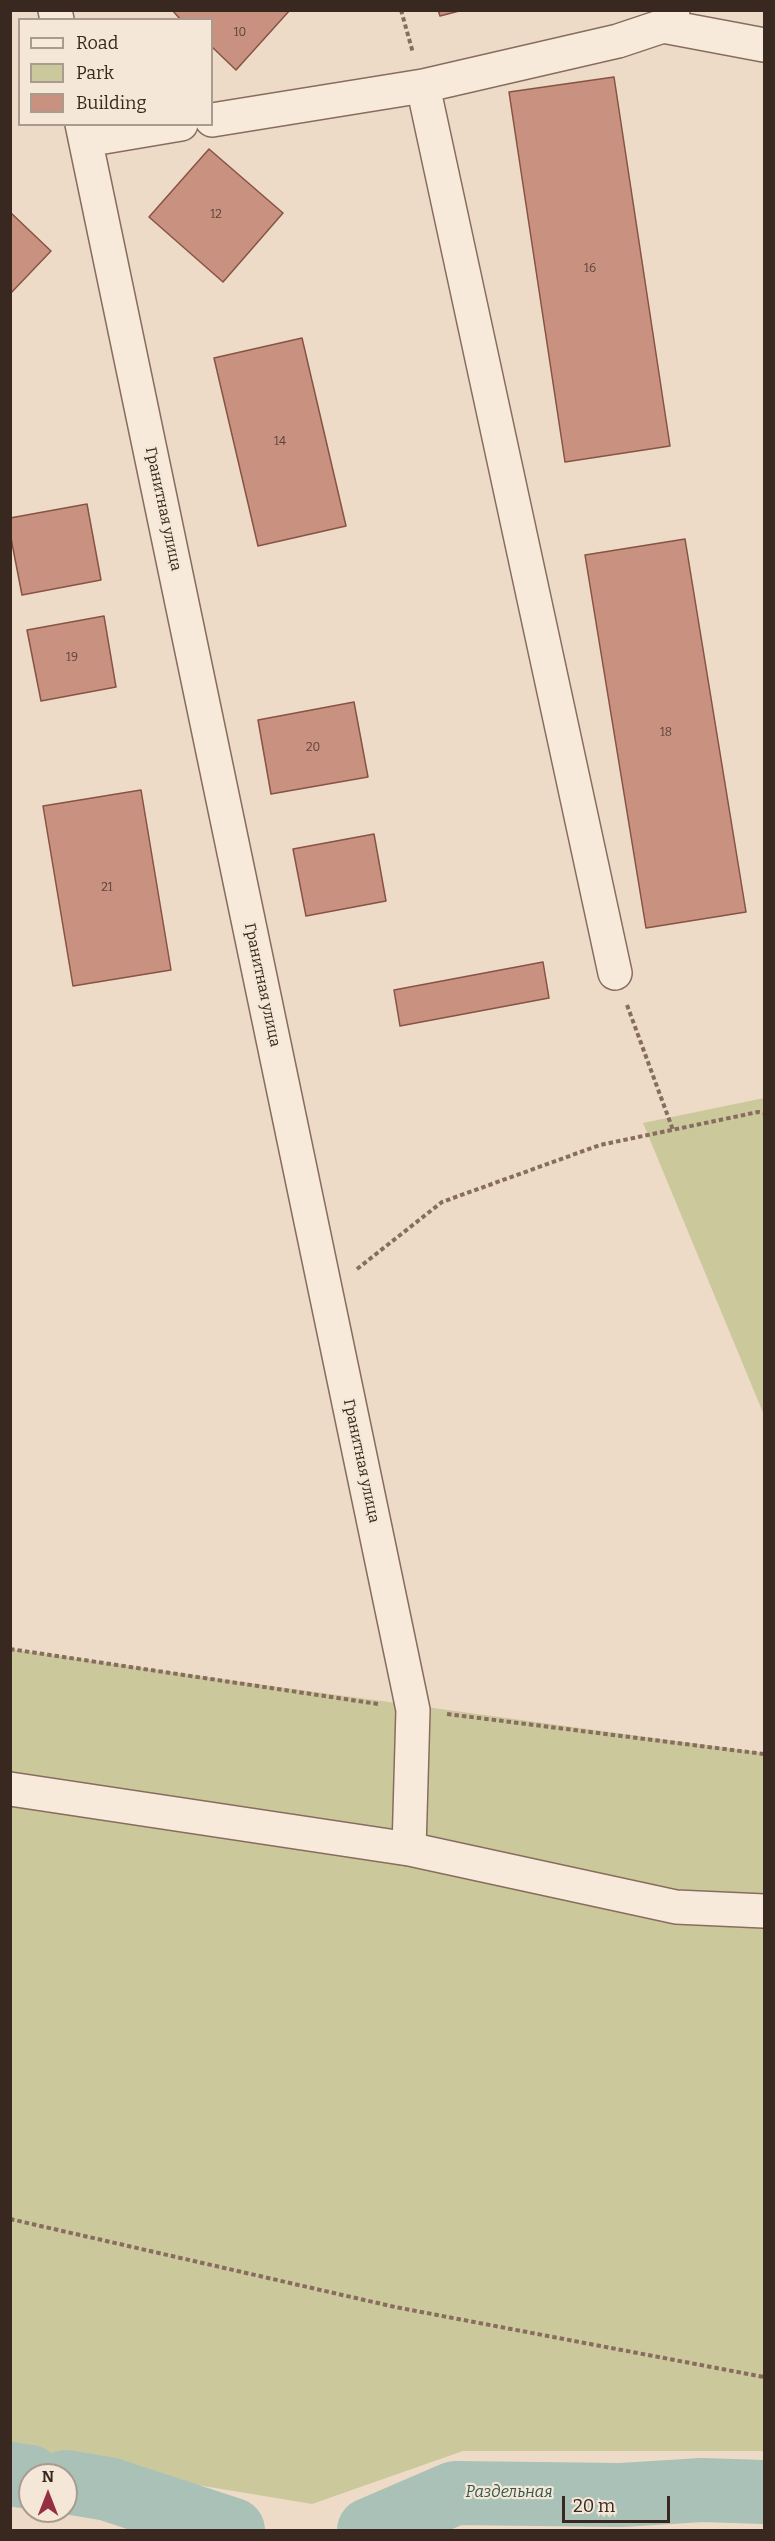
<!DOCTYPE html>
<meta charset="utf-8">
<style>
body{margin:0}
#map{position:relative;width:775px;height:2541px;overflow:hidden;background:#eddbc8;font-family:Bitter,serif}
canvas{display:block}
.frame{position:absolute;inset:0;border:12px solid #392820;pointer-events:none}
.legend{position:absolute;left:18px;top:18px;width:195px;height:108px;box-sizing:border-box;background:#f4e7d7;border:2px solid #a99b8e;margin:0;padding:8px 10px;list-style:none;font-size:18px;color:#392820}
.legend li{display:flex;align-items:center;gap:12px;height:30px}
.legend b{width:30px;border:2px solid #a99b8e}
.north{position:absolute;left:18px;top:2463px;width:60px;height:60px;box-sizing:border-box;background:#f4e7d7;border:2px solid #a99b8e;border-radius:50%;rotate:0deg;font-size:16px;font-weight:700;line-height:24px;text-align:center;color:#392820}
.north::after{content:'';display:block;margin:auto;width:21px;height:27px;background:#943042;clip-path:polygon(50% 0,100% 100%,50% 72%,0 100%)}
.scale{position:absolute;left:562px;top:2496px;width:108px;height:27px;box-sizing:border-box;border:3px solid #392820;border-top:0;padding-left:8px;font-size:18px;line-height:21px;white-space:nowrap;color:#392820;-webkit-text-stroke:4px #f4e7d7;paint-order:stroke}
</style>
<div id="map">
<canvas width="775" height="2541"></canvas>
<div class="frame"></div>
<ul class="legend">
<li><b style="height:8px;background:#f8eadb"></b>Road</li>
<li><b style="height:16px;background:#cbc89c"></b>Park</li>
<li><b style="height:16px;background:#c99280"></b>Building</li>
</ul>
<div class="north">N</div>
<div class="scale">20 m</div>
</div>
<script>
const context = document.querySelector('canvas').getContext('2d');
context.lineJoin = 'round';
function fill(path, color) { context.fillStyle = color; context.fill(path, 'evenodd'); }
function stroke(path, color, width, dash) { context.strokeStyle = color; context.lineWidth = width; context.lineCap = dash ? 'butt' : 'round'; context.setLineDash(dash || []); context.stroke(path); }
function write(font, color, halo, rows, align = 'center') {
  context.font = font + ' Bitter,serif'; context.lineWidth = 4.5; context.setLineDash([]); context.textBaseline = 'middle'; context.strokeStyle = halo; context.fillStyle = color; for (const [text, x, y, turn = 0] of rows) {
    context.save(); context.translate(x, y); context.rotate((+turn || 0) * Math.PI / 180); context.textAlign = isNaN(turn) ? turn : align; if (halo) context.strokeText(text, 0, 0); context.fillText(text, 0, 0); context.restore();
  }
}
const green = new Path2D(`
 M764 1098V1415L643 1123Z
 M10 1649 205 1677 764 1753V2451H463L312 2504 11 2454Z`);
const river = new Path2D(`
 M10 2474 30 2477
 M66 2482 108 2489 233 2530
 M369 2530 455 2493 621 2495 702 2490 764 2492`);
const building = new Path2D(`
 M172 10H290L236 70 212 47V20H181Z
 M438 10H463L440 16Z
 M614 77 670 446 565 462 509 92Z
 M209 149 283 213 223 282 149 217Z
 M10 212 51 251 10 294Z
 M302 338 346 526 258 546 214 358Z
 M87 504 101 580 22 595 10 533V518Z
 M685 539 746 912 646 928 585 555Z
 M104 616 116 687 41 701 27 630Z
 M354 702 368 777 271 794 258 720Z
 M141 790 171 970 73 986 43 806Z
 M374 834 386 901 306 916 293 849Z
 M543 962 549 998 400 1026 394 990Z`);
const path = new Path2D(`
 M401 10 413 53
 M627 1005 673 1130
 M357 1269 442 1202 600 1145 758 1112 764 1113
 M10 1649 378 1704
 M447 1714 764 1754
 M10 2219 395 2307 764 2377`);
const minor = new Path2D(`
 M55 10 57 20
 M663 26 764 45
 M423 86 615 973
 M212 120 423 86 618 41 663 26 673 10
 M82 124 413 1710 409 1849
 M86 140 181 124
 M10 1789 409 1849 676 1907 764 1911`);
const numberNames = [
 ["10",240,33],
 ["12",216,215],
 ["16",590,269],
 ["14",280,442],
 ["19",72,658],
 ["18",666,733],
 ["20",313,748],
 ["21",107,888]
];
const streetNames = [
 ["Гранитная улица",163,509,78],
 ["Гранитная улица",262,985,78],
 ["Гранитная улица",361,1461,78]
];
const waterNames = [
 ["Раздельная",509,2493]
];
fill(green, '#cbc89c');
stroke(river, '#a9c1b6', 64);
fill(building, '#c99280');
stroke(building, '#865344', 1.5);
stroke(minor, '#886d5e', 36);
stroke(path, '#886d5e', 4, [4.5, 3]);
stroke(minor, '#f8eadb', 33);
write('12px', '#5d4238', null, numberNames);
write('15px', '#392820', '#f4e7d7', streetNames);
write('italic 16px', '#31584f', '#f4e7d7', waterNames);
</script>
